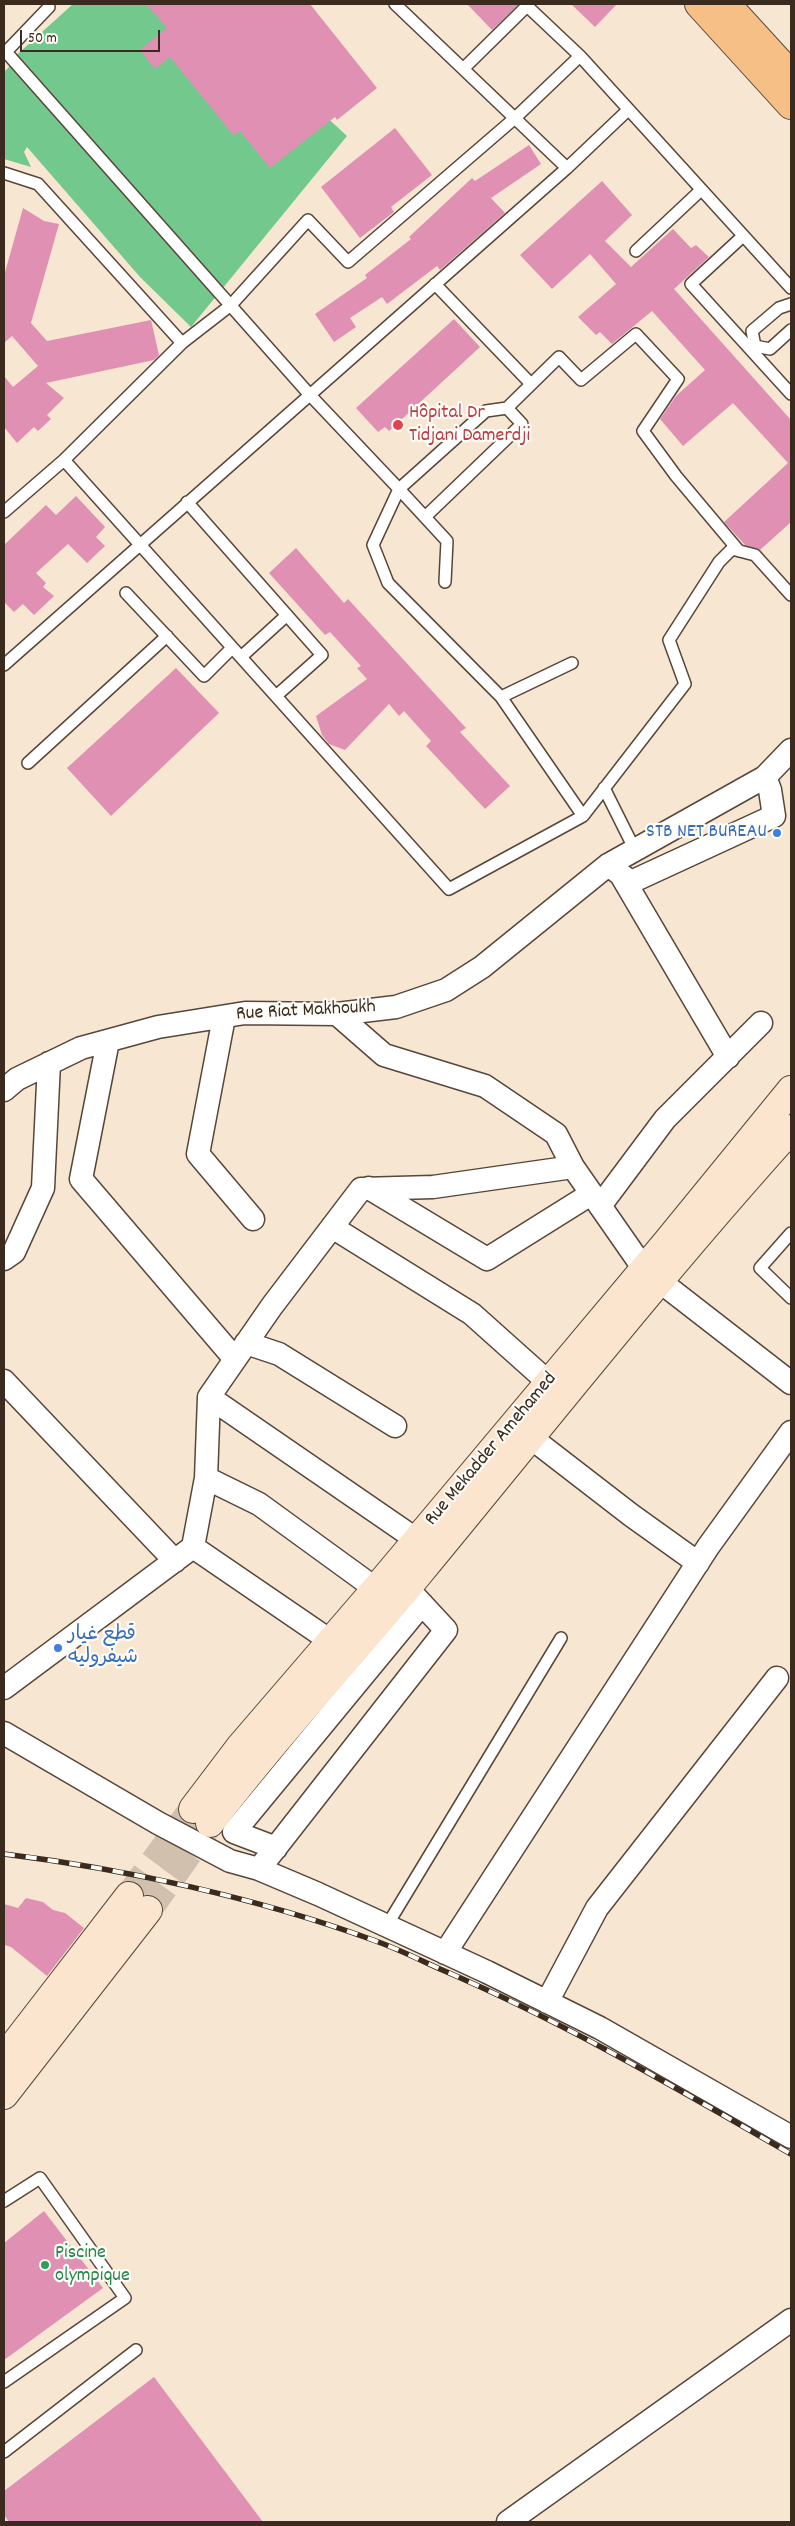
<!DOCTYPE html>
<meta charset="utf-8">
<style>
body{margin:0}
#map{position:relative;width:795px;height:2526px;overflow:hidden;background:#f7e6d1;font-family:Dekko,sans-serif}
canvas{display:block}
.frame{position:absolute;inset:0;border:5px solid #3b2a1e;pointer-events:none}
.scale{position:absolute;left:20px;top:30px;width:140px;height:22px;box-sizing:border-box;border:2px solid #3b2a1e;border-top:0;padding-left:6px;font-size:15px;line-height:18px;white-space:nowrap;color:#3b2a1e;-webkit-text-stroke:4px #fdfcf7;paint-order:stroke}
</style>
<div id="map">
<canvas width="795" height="2526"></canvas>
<div class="frame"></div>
<div class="scale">50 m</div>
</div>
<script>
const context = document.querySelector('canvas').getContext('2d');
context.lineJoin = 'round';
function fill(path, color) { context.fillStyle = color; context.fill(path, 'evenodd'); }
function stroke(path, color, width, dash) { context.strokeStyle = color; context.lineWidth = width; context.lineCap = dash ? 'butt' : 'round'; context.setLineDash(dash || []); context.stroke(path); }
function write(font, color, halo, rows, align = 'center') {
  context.font = font + ' Dekko,"Playpen Sans Arabic",sans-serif'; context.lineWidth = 4.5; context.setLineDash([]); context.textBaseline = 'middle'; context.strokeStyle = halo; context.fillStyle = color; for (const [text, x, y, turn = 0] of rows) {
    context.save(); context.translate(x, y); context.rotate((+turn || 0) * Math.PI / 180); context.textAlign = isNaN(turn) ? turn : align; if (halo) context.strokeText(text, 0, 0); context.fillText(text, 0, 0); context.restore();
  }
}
const green = new Path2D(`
 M73 4H204L347 136 191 327 140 277 27 147 24 152 31 167 4 159V72L13 63 11 60Z`);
const building = new Path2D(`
 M146 4H310L377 88 337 120 335 117 270 168 240 131 234 136 170 57 155 69 140 50 167 28Z
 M467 4H518V5L492 30Z
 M571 4H617L595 27Z
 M395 128 432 175 391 207 394 212 360 238 321 187Z
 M529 145 541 164 491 198 505 213 440 270 437 266 387 304 382 297 350 318 356 327 334 342 315 314 367 278 365 275 411 239 409 237 472 178 475 181Z
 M602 181 632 215 605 241 631 267 673 229 691 248 696 245 709 257 674 289 791 420V522L760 550 745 545 724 522 788 463 733 403 683 446 660 419 676 396 705 370 652 311 612 344 600 332 596 335 578 317 616 284 590 254 552 289 520 255Z
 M23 208 44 221 59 224 31 323 47 341 151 320 159 355 154 360 46 383 64 398 47 415 51 419 38 431 34 427 17 443 4 427V376L13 387 38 366 12 336 4 343V276Z
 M454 319 480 347 389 431 385 427 378 432 356 408Z
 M76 496 105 527 96 537 105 546 87 563 68 544 36 573 46 583 43 587 54 596 34 615 23 604 14 612 4 602V545L46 505 56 515Z
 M296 548 344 603 348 599 466 728 460 732 510 786 485 809 426 746 431 741 404 711 399 716 389 704 345 750 329 744 322 735 316 716 367 679 357 668 361 666 330 632 325 635 269 573Z
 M176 668 219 713 111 816 67 768Z
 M26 1898 43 1902 53 1910 65 1913 84 1928 47 1976 11 1947 4 1945V1904L18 1908Z
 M44 2211 103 2288 4 2360V2243Z
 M154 2377 263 2522H9L4 2515V2491Z`);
const secondaryTunnel = new Path2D(`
 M129 1896 193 1809
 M148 1910 210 1823`);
const service = new Path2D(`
 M527 6 580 56 791 288
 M6 52 309 394 399 489 486 411 507 408 559 357 581 380 636 334 678 379 643 431 676 476 739 551
 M4 54 49 7
 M464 68 527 6 525 4
 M567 168 628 110
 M4 173 38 184 182 343 64 460 449 889 583 816 501 697 572 663
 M743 236 691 284 791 394
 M636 251 701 190
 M435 284 531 384
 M182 343 231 305 308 220 348 262 515 118 580 56
 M755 346 752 331 779 308 791 304
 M755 346 770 349 791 330
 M187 502 322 655 276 696
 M4 512 64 460
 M425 517 522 424 507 408
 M445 582 447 541 399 489 373 545 388 583 501 697
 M126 593 204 676 232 648
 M241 657 287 615
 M4 665 567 168 395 4
 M28 763 167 636
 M604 788 635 850
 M583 816 685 684 669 640 719 562 732 549 755 555 791 595
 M791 1233 760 1268 791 1298
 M386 1927 561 1638
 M4 2201 40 2178 125 2298 4 2382
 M4 2452 136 2350`);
const minor = new Path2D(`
 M608 865 631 882 774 816 770 790 765 777
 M621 875 728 1057
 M224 1017 198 1154 253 1219
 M108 1041 81 1179 235 1359
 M4 1090 17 1079 81 1048 158 1027 245 1013 337 1014 396 1007 446 990 482 967 608 865 765 777 791 750
 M573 1167 644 1269 791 1383
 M369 1188 487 1259 591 1194
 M600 1206 665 1119 761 1023
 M332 1227 472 1314 548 1382
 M4 1259 14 1252 43 1188 49 1063
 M246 1343 279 1354 395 1426
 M4 1381 175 1561
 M209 1397 417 1540
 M530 1437 631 1515 698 1563
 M206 1478 259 1504 376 1589
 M193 1547 332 1642
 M4 1688 193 1547 206 1478 209 1397 272 1306 361 1189 433 1187 573 1167 556 1134 485 1086 384 1055 337 1014
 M4 1733 158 1823 230 1861 259 1869 318 1894 487 1972 600 2028 791 2137
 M276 1848 234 1832 422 1604
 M259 1869 446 1630 407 1588
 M445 1953 708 1547 791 1432
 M547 2002 597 1908 777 1678
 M508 2522 791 2320`);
const secondary = new Path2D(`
 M193 1809 240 1747 376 1589 667 1242 791 1090
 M210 1823C276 1736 351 1656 420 1572 543 1423 662 1272 791 1129
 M4 2058 129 1896
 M4 2095 148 1910`);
const primary = new Path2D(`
 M699 4 791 105
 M726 4 791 75`);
const rail = new Path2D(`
 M4 1854C126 1869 257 1898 373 1940 396 1948 418 1959 440 1969 562 2021 676 2088 791 2154`);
const markers = [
 [398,425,6,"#e0444e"],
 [777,833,5,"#3f7fe0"],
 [58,1648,5,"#3f7fe0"],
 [45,2265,5,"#2e9e5b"]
];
const healthNames = [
 ["Hôpital Dr",409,414],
 ["Tidjani Damerdji",409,437]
];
const shopNames = [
 ["STB NET BUREAU",767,833],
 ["قطع غيار",68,1636,"left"],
 ["شيفروليه",68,1659,"left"]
];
const streetNames = [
 ["Rue Riat Makhoukh",306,1012,-3],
 ["Rue Mekadder Amehamed",492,1450,-50]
];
const leisureNames = [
 ["Piscine",55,2254],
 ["olympique",55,2277]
];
fill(green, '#73c88d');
fill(building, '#e091b3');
stroke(secondaryTunnel, '#d1c0ad', 28, [28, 14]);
stroke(service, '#574639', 14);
stroke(minor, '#574639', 25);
stroke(secondary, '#574639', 30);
stroke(primary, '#574639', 30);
stroke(service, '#fff', 11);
stroke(minor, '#fff', 22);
stroke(secondary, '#fbe5cf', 28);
stroke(primary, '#f5bf86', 28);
stroke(rail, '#3b2a1e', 5.5);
stroke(rail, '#fdfcf7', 4, [11]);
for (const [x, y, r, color] of markers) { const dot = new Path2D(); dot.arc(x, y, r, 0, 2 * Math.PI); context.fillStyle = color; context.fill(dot); stroke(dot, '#fdfcf7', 2); }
write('20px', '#be3a42', '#fdfcf7', healthNames, 'left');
write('20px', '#366cbe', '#fdfcf7', shopNames, 'right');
write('20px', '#3b2a1e', '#fdfcf7', streetNames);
write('20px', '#27864d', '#fdfcf7', leisureNames, 'left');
</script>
